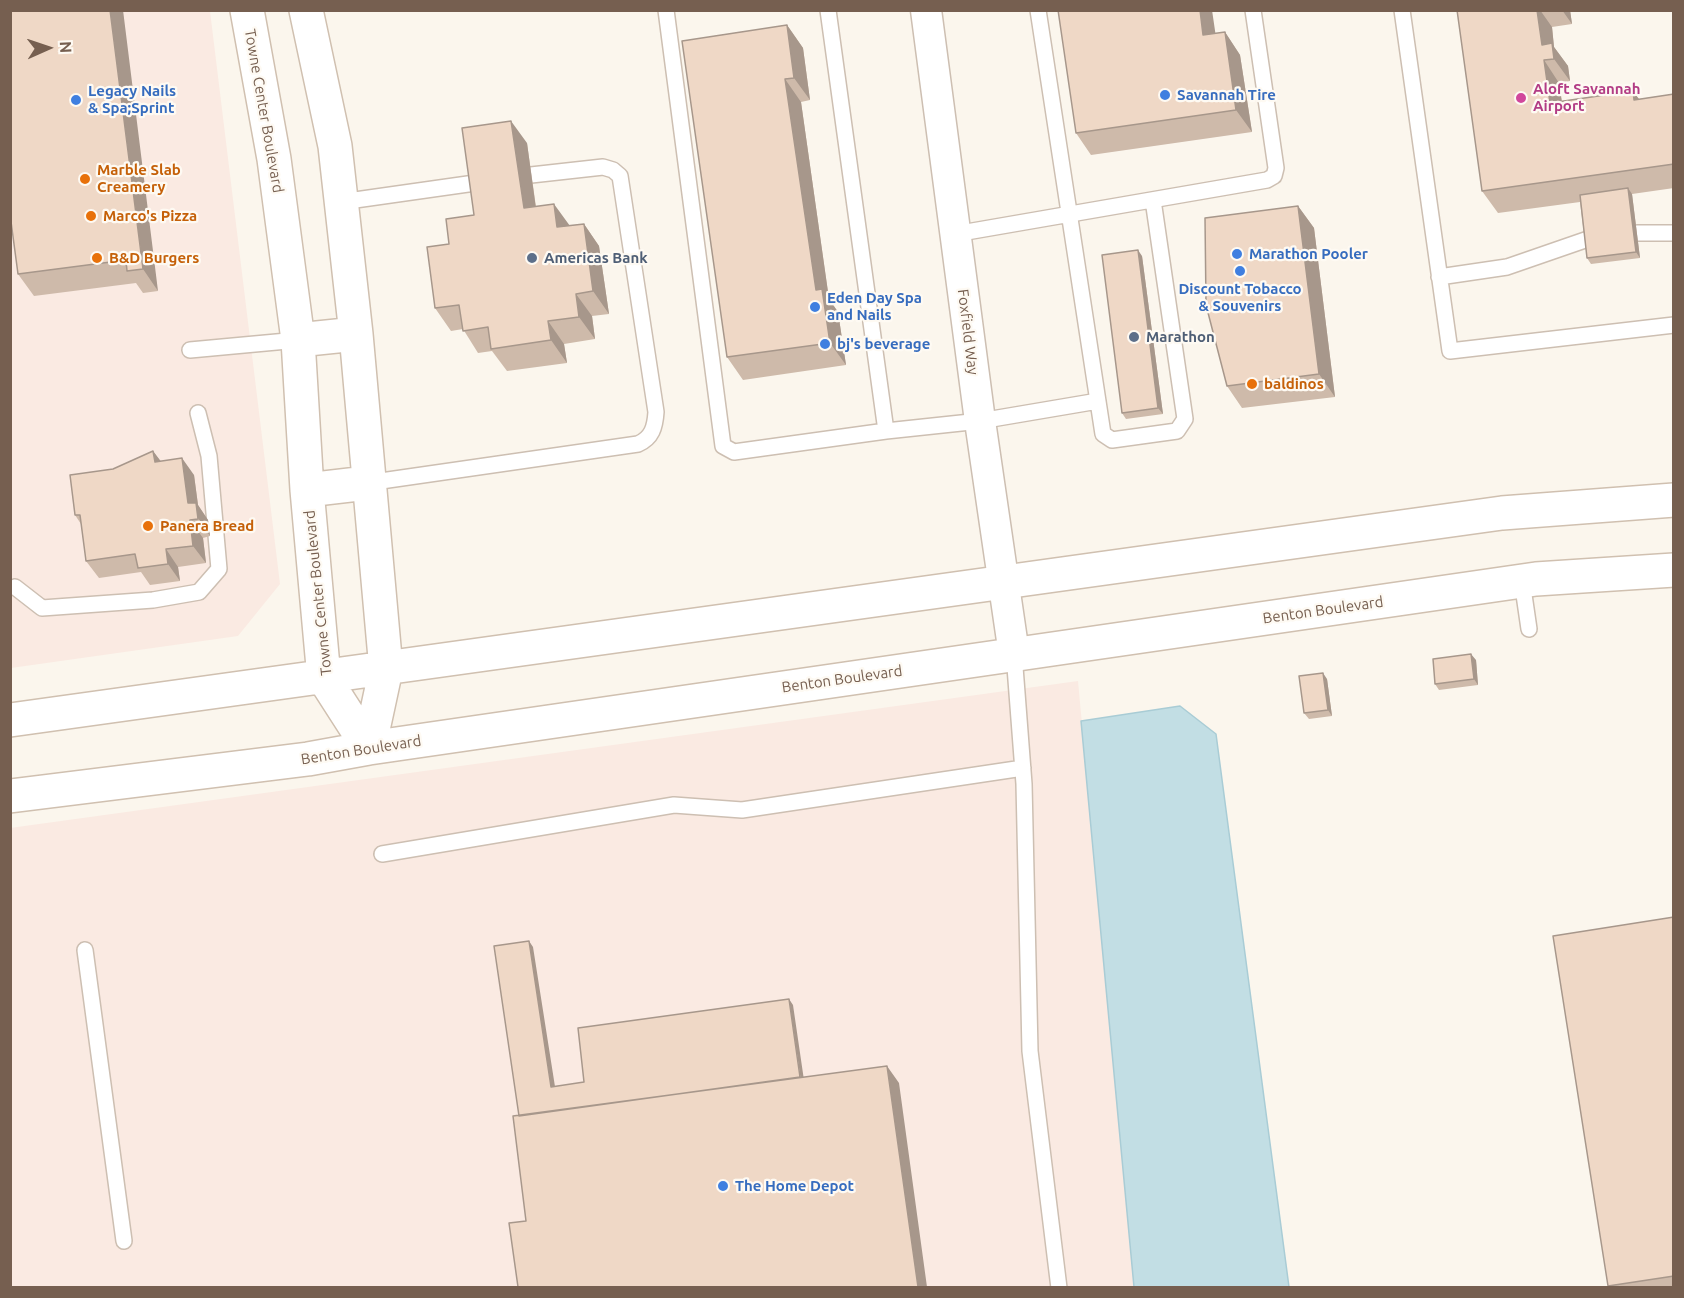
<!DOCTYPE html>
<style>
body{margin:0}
#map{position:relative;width:1684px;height:1298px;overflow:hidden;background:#fbf6ed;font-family:Ubuntu,sans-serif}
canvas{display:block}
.frame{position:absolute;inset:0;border:12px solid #765f50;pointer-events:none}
.north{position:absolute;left:18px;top:18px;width:60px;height:60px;-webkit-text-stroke:4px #fefaf3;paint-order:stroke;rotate:87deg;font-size:16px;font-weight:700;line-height:24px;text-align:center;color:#765f50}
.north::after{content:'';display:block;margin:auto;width:21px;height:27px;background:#765f50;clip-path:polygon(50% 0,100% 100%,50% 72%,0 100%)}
</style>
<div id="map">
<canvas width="1684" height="1298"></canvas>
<div class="frame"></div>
<div class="north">N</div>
</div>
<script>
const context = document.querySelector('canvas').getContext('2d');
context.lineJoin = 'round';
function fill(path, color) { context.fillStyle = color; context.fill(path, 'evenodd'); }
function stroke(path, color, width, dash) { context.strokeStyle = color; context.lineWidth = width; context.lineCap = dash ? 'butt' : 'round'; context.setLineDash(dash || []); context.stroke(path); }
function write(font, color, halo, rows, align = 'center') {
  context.font = font + ' Ubuntu,sans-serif'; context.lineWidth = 4.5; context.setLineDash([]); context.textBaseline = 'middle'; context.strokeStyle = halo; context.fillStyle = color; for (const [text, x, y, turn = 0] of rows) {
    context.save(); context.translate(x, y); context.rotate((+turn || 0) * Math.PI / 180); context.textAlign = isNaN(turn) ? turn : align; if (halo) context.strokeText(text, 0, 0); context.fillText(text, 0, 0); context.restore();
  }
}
const commercial = new Path2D(`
 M10 11H210L280 584 238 636 11 668Z
 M1078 681 1134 1287H11L10 828Z`);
const water = new Path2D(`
 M1180 706 1216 734 1289 1287H1134L1081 721Z`);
const lane = new Path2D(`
 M666 10 723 446 734 452 886 431
 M828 10 886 431 980 421 1098 401
 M1038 10 1103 434 1112 440 1177 431 1185 419 1153 200
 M1402 10 1450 351 1674 325
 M341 202 482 182
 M1637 233H1674
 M955 234 1267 180 1274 176 1276 168 1253 10
 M1439 277 1507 267 1588 239
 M190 350 298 340
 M367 483 638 444C652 438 655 427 656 412L620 176 613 170 603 167 531 175
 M1522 581 1529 629
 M15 587 42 608 153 600 199 592 219 569 209 456 198 413
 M1014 654 1024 784 1030 1051 1059 1288
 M382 854 674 805 742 810 1023 768
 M85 950 124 1241`);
const street = new Path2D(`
 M926 10 980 421 1014 654`);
const secondary = new Path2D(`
 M247 10 274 159 298 340 307 490 324 678 369 748
 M306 10 335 146 356 334 386 669 369 748
 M298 340 356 334
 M307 490 367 483
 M10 720 1502 513 1674 500
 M10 796 308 759 369 748 1536 579 1674 570`);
const wall = new Path2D(`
 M10 10 158 291 143 293 136 283 34 296 18 274Z
 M1457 10H1570L1572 24 1552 27 1554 47 1568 66 1570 81 1559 83 1562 101 1633 91 1639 99 1674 94V188L1632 194 1640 258 1591 264 1587 258 1580 202 1498 213 1482 191Z
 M787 25 803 48 810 100 801 102 829 299 838 312 846 365 743 380 727 357Z
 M1225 32 1240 55 1252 132 1091 155 1076 133Z
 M527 143 536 207 570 226 584 224 599 246 609 314 592 316 595 339 564 344 567 363 507 371 492 351 478 353 463 329 451 331 435 308 449 244 474 215Z
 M1298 206 1314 228 1335 397 1242 408 1227 386Z
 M1142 256 1163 414 1126 419 1122 413Z
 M153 451 160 461 194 475 198 505 208 520 210 536 203 538 206 563 178 567 180 581 150 585 141 572 99 578 86 561 81 524 75 515 113 469Z
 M1476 660 1478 685 1439 690 1435 684Z
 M1327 679 1332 716 1309 719 1304 713Z
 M1674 917V1287H1609L1608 1286Z`);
const shadedWall = new Path2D(`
 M110 10H123L158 291 143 269Z
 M1200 10H1212L1219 58 1203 35Z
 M1537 10H1540L1552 27 1554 47 1568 66 1570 81 1554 59 1542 45Z
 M1562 10H1570L1572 24Z
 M787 25 803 48 810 100 794 78Z
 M1225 32 1240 55 1252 132 1236 110Z
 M1544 60 1559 83 1565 125 1550 103Z
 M785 79 801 102 829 299 838 312 846 365 830 343 816 290Z
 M1633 91 1649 113 1634 100Z
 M511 121 527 143 539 231 524 208Z
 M1628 188 1632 194 1640 258 1636 252Z
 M554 204 570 226 557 227Z
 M1298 206 1314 228 1335 397 1319 374Z
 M584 224 599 246 609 314 593 291Z
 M1138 250 1142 256 1163 414 1158 408Z
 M576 294 592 316 595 339 579 317Z
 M548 321 564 344 567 363 551 340Z
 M153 451 166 468 155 462Z
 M182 458 194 475 198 505 208 520 210 536 188 503Z
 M190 520 203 538 206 563 193 546Z
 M166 549 178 567 180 581 168 564Z
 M1471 654 1476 660 1478 685 1474 679Z
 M1323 673 1327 679 1332 716 1328 710Z
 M529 941 533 947 556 1093 551 1087Z
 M789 999 793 1005 806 1094 802 1088Z
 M887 1066 899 1083 927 1287H918Z`);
const building = new Path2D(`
 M10 10H110L143 269 127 271 126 260 18 274 10 214Z
 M1058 10H1200L1203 35 1225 32 1236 110 1076 133Z
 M1457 10H1537L1542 45 1552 43 1554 59 1544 60 1550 103 1633 91 1634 100 1674 94V164L1482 191Z
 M787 25 794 78 785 79 816 290 822 289 830 343 727 357 682 41Z
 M511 121 524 208 554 204 557 227 584 224 593 291 576 294 579 317 548 321 551 340 491 349 488 327 463 331 459 305 435 308 427 247 449 244 446 219 474 215 462 128Z
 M1628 188 1636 252 1587 258 1580 195Z
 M1298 206 1319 374 1227 386 1206 305 1205 218Z
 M1138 250 1158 408 1122 413 1102 255Z
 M153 451 155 462 182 458 188 503H196L198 519 190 520 193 546 166 549 168 564 138 568 135 554 86 561 80 515H75L70 475 113 469Z
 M1471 654 1474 679 1435 684 1433 659Z
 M1323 673 1328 710 1304 713 1299 676Z
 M1674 917V1276L1608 1286 1553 936Z
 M529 941 551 1087 584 1082 578 1028 789 999 800 1077 519 1116 494 946Z
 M887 1066 918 1287H518L509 1223 526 1221 513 1116Z`);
const markers = [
 [1165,95,6,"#3f7fe0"],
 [1521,98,6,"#d1479c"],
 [76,100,6,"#3f7fe0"],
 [85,179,6,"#e8710a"],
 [91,216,6,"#e8710a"],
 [1237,254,6,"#3f7fe0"],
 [97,258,6,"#e8710a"],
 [532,258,6,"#5c6f8a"],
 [1240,271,6,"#3f7fe0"],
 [815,307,6,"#3f7fe0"],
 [1134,337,6,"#5c6f8a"],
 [825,344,6,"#3f7fe0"],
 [1252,384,6,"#e8710a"],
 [148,526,6,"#e8710a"],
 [723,1186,6,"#3f7fe0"]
];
const hotelNames = [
 ["Aloft Savannah",1533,89],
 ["Airport",1533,106]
];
const shopNames = [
 ["Legacy Nails",88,91],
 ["& Spa;Sprint",88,108],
 ["Savannah Tire",1177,95],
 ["Marathon Pooler",1249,254],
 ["Discount Tobacco",1240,289,"center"],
 ["& Souvenirs",1240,306,"center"],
 ["Eden Day Spa",827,298],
 ["and Nails",827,315],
 ["bj's beverage",837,344],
 ["The Home Depot",735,1186]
];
const streetNames = [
 ["Towne Center Boulevard",264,111,80],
 ["Foxfield Way",968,332,83],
 ["Towne Center Boulevard",318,593,-96],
 ["Benton Boulevard",1323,610,-8],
 ["Benton Boulevard",842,679,-8],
 ["Benton Boulevard",361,750,-9]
];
const foodNames = [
 ["Marble Slab",97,170],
 ["Creamery",97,187],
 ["Marco's Pizza",103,216],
 ["B&D Burgers",109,258],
 ["baldinos",1264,384],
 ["Panera Bread",160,526]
];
const serviceNames = [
 ["Americas Bank",544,258],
 ["Marathon",1146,337]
];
fill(commercial, '#faeae2');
fill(water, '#c2dee4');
stroke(water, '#a9ccd5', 1.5);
stroke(lane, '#cdbfb2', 18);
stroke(street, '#cdbfb2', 33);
stroke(secondary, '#d0c0b0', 36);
stroke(lane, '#fff', 15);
stroke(street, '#fff', 30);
stroke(secondary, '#fff', 33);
fill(wall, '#cebaaa');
fill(shadedWall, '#a7978b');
fill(building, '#efd8c6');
stroke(building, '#a7978b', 1.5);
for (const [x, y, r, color] of markers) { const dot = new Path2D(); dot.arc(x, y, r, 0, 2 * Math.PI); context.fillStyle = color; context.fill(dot); stroke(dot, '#fefaf3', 2); }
write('bold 15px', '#b23c85', '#fefaf3', hotelNames, 'left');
write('bold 15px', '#366cbe', '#fefaf3', shopNames, 'left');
write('15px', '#765f50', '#fefaf3', streetNames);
write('bold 15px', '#c56008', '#fefaf3', foodNames, 'left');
write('bold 15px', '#4e5e75', '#fefaf3', serviceNames, 'left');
</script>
